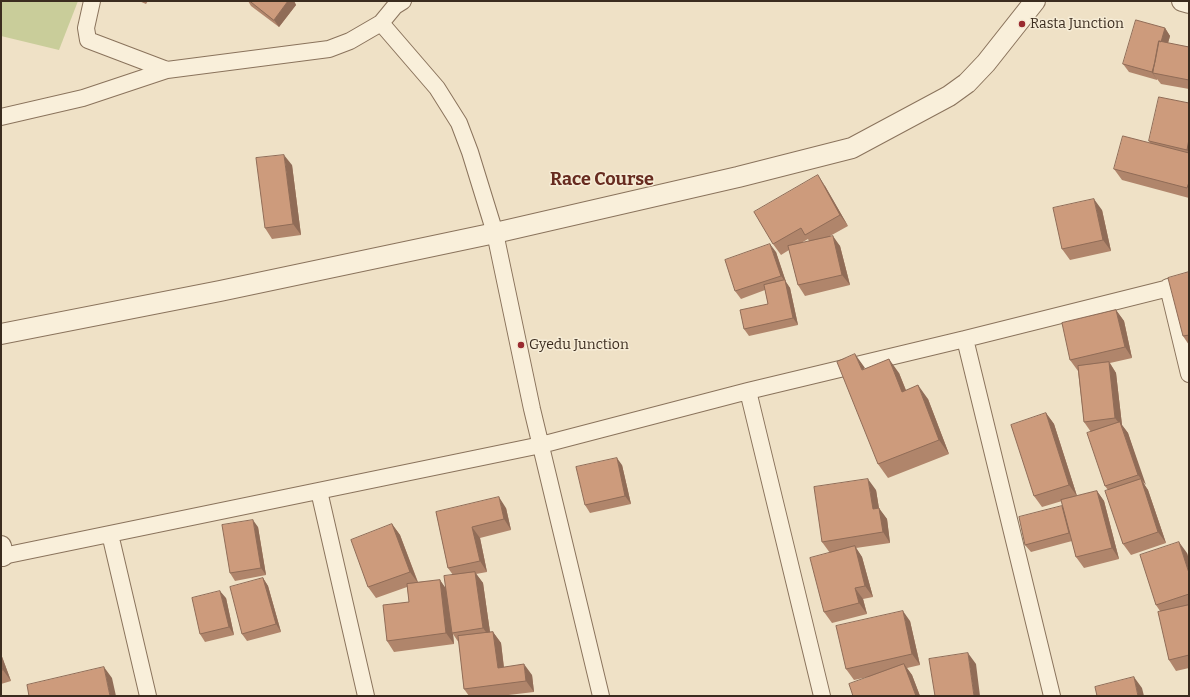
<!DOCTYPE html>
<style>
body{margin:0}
#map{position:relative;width:1190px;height:697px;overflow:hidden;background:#efe1c6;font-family:Bitter,serif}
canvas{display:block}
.frame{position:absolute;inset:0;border:2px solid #3b2c1f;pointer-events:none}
</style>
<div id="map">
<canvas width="1190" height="697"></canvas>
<div class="frame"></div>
</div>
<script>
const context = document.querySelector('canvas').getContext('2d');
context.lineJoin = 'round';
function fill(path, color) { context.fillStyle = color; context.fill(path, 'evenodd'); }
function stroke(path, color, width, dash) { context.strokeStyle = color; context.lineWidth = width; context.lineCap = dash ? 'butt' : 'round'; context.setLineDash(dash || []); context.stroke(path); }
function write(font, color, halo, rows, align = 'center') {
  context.font = font + ' Bitter,serif'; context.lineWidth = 3; context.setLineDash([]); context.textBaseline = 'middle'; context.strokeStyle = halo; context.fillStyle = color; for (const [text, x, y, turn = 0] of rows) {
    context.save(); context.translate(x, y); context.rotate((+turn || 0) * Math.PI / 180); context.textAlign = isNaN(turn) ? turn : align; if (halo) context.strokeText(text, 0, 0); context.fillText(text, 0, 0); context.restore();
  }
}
const green = new Path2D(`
 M1 1H78L59 50 1 36Z`);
const minor = new Path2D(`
 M92 1 86 28 88 40 167 70
 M381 23 395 6 403 1
 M1 117 83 98 167 70 329 49 350 41 381 23 437 88 459 123 470 152 495 233 532 409 601 696
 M1168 287 1189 374
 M965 339 1052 696
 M748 391 822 696
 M319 491 366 696
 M110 534 148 696
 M3 556 541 445 748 391 965 339 1189 283`);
const tertiary = new Path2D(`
 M1182 1 1189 3
 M1 334 220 291 495 233 738 177 852 148 949 96 967 83 986 63 1035 1
 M1 546 3 556H1`);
const wall = new Path2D(`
 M139 1H148L146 4Z
 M248 1H294L296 5 279 27 251 6Z
 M1165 28 1170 36 1168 43 1189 47V89L1161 84 1157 79V80L1129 72 1123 64Z
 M1189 103V198L1122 180 1114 169 1150 143 1149 141Z
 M292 165 301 235 272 239 265 228Z
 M825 186 848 226 830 236 840 246 850 285 805 296 798 285 789 250 781 255 773 244ZM808 239 809 241 801 243Z
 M1102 210 1111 251 1070 260 1062 249Z
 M776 252 786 282 790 288 798 325 749 336 744 329 768 304 765 290 741 299 735 291Z
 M1189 272V345L1183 336Z
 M1116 310 1124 321 1132 358 1110 363 1116 373 1122 425 1128 433 1145 486 1148 490 1166 543 1131 555 1123 544 1108 490 1105 486 1091 432 1084 422 1078 371 1070 360Z
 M865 368 899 373 906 390 928 399 949 454 888 478 878 464Z
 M1046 413 1054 424 1077 496 1072 497 1097 491 1104 501 1119 559 1084 568 1076 557 1072 541 1031 552 1025 545 1063 507 1062 501 1042 507 1034 496Z
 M622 465 631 504 590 513 585 505Z
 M876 490 879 509 887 519 890 543 856 548 862 557 873 597 863 599 867 614 832 623 824 612 830 553 822 542Z
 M506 508 511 530 480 538 487 572 476 574 483 583 490 632H493L501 643 504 667 532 675 534 692 500 696H469L464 689 459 643 453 634 454 644 394 652 387 641 409 602 407 587 376 598 368 587 392 524 400 535 418 582 440 580 445 588 453 575 448 568 436 512Z
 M258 527 266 575 235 581 230 573Z
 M1187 553 1189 560V668L1176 671 1169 660 1160 611 1156 605Z
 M263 578 268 586 281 632 247 641 242 634Z
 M226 598 234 635 205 642 200 634Z
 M910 621 920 665 907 668 912 675 920 696H853L868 677 854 680 846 669Z
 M1 654 11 681 1 684Z`);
const shadedWall = new Path2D(`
 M288 1H294L296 5 279 27 274 20Z
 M1165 28 1170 36 1159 74 1153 73 1157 80 1152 72Z
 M1189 139V153L1187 150Z
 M284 155 292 165 301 235 293 224Z
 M818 175 825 186 848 226 840 215Z
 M1094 199 1102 210 1111 251 1103 240Z
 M833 236 840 246 850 285 842 275Z
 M770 244 776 252 786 282 790 288 798 325 793 318 785 281 781 276Z
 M1116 310 1124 321 1132 358 1125 347Z
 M855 354 865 368 862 370Z
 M889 359 899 373 912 406 902 392Z
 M1109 362 1116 373 1122 425 1128 433 1146 485 1138 475 1122 427 1115 418Z
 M918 385 928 399 949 454 939 440Z
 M1046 413 1054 424 1077 496 1069 485Z
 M617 458 622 465 631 504 625 496Z
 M868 479 876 490 881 520 873 509Z
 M1141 479 1148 490 1166 543 1158 532Z
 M1097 491 1104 501 1119 559 1112 548Z
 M499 497 506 508 511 530 504 519Z
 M1062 506 1067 513 1075 541 1069 533Z
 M879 508 887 519 890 543 883 532Z
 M253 520 258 527 266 575 261 568Z
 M392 524 400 535 418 583 410 572Z
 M472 527 480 538 487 572 480 561Z
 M1179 542 1187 553 1189 560V573Z
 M855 546 862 557 873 597 865 586Z
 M475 572 483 583 491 639 483 628Z
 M263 578 268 586 281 632 276 624Z
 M440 580 447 590 452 633 453 634 454 644 446 633Z
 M855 588 863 599 867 614 859 603Z
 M220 591 226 598 234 635 229 627Z
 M903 611 910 621 920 665 912 654Z
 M493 632 501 643 505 678 498 668Z
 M968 653 976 664 980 696H974Z
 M1 654 11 681 3 670 1 664Z
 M524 664 532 675 534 692 526 681Z
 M904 664 912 675 920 696H916Z
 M104 667 112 678 116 696H110Z
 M1134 677 1142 688 1144 696H1138Z`);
const building = new Path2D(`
 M250 1H288L274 20Z
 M1136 20 1165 28 1161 42 1159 41 1155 62 1152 72 1123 64Z
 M1159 41 1189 47V80L1153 73Z
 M1159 97 1189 103V139L1187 150 1149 141Z
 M1123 136 1189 153V182L1187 188 1114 169Z
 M284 155 293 224 265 228 256 158Z
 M818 175 840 215 805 235 801 228 773 244 754 212Z
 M1094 199 1103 240 1062 249 1053 208Z
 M833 236 842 275 798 285 788 246Z
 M770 244 781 276 735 291 725 260Z
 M1189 272V335L1183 336 1168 278Z
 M785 280 793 318 744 329 740 310 768 304 764 285Z
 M1116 310 1125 347 1070 360 1062 323Z
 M855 354 862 370 889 359 902 392 918 385 939 440 878 464 837 362Z
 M1109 362 1115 418 1084 422 1078 366Z
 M1046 413 1069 485 1034 496 1011 425Z
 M1120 422 1138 475 1105 486 1087 433Z
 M617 458 625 496 585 505 576 467Z
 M868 479 873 509 879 508 883 532 822 542 814 487Z
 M1141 479 1158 532 1123 544 1105 491Z
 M1097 491 1112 548 1076 557 1061 500Z
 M499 497 504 519 472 527 480 561 448 568 436 512Z
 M1062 506 1069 533 1025 545 1019 517Z
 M253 520 261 568 230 573 222 525Z
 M392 524 410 572 368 587 351 540Z
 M1179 542 1189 573V594L1156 605 1140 555Z
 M855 546 865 586 855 588 859 603 824 612 810 558Z
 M475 572 483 628 452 633 444 576Z
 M263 578 276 624 242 634 230 587Z
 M440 580 446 633 387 641 383 605 409 602 407 584Z
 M220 591 229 627 200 634 192 598Z
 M1189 605V655L1169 660 1158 612Z
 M903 611 912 654 846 669 836 626Z
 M493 632 498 668 524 664 526 681 464 689 458 636Z
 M968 653 974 696H935L929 659Z
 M1 664 3 670H1Z
 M904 664 916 696H853L849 684Z
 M104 667 110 696H29L27 685Z
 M1134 677 1138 696H1097L1095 687Z`);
const markers = [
 [1022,24,4,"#9a2b30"],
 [521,345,4,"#9a2b30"]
];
const poiNames = [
 ["Rasta Junction",1030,24],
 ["Gyedu Junction",529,345]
];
const districtNames = [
 ["Race Course",602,180]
];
fill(green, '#c9cd9a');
stroke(minor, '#8a735c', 18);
stroke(tertiary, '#8a735c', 22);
stroke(minor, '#f9efda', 16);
stroke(tertiary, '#f9efda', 20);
fill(wall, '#b0856b');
fill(shadedWall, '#906c57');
fill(building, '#cd9b7c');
stroke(building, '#906c57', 1);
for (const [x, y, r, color] of markers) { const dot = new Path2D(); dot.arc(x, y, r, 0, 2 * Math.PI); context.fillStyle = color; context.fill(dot); stroke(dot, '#f6ecd6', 1.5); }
write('14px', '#3b2c1f', '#f6ecd6', poiNames, 'left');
write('bold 18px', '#672b1f', '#f6ecd6', districtNames);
</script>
